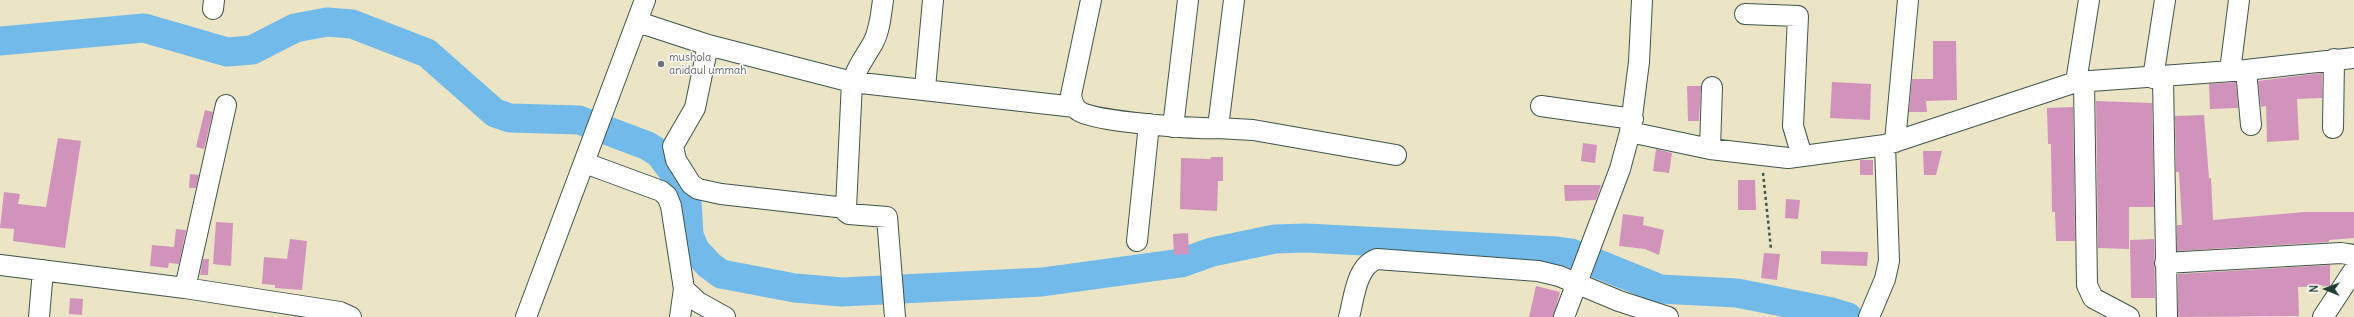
<!DOCTYPE html>
<style>
body{margin:0}
#map{position:relative;width:2354px;height:317px;overflow:hidden;background:#ebe5c6;font-family:Delius,sans-serif}
canvas{display:block}
.north{position:absolute;left:2306px;top:269px;width:40px;height:40px;-webkit-text-stroke:3px #fdfcf7;paint-order:stroke;rotate:271deg;font-size:11px;font-weight:700;line-height:16px;text-align:center;color:#1f3d34}
.north::after{content:'';display:block;margin:auto;width:14px;height:18px;background:#1f3d34;clip-path:polygon(50% 0,100% 100%,50% 72%,0 100%)}
</style>
<div id="map">
<canvas width="2354" height="317"></canvas>
<div class="north">N</div>
</div>
<script>
const context = document.querySelector('canvas').getContext('2d');
context.lineJoin = 'round';
function stroke(path, color, width, dash) { context.strokeStyle = color; context.lineWidth = width; context.lineCap = dash ? 'butt' : 'round'; context.setLineDash(dash || []); context.stroke(path); }
function fill(path, color) { context.fillStyle = color; context.fill(path, 'evenodd'); }
function write(font, color, halo, rows, align = 'center') {
  context.font = font + ' Delius,sans-serif'; context.lineWidth = 3; context.setLineDash([]); context.textBaseline = 'middle'; context.strokeStyle = halo; context.fillStyle = color; for (const [text, x, y, turn = 0] of rows) {
    context.save(); context.translate(x, y); context.rotate((+turn || 0) * Math.PI / 180); context.textAlign = isNaN(turn) ? turn : align; if (halo) context.strokeText(text, 0, 0); context.fillText(text, 0, 0); context.restore();
  }
}
const river = new Path2D(`
 M0 41 144 28 227 52 252 50 295 28 327 22 352 24 427 53 495 113 510 118 579 120 648 146 660 154 683 185 687 202 689 235 695 250 709 265 721 274 795 288 842 292 1042 282 1181 263 1212 252 1275 239 1306 238 1557 251 1571 253 1660 289 1737 293 1832 312 1848 317`);
const building = new Path2D(`
 M1933 41H1956L1957 100 1926 101 1927 112H1909L1912 79H1933Z
 M2322 73V98L2297 99 2299 140 2267 142 2266 106 2261 107 2258 81Z
 M1832 82 1871 84 1870 120 1830 118Z
 M2236 82 2238 108 2210 109 2209 84Z
 M1687 86H1701L1699 121H1688Z
 M2096 101 2152 103 2154 207H2129V249L2098 248Z
 M2073 107 2075 241H2056L2055 212H2052L2051 144H2048L2047 108Z
 M205 110 213 112 204 149 196 147Z
 M2204 115 2209 178H2211L2213 220 2305 212H2354V238L2329 240V242L2177 251V225H2182L2179 172H2176L2175 116Z
 M58 138 81 141 65 248 13 241 14 229 0 228 4 192 20 194 18 204 46 207Z
 M1583 143 1597 145 1595 163 1581 161Z
 M1656 149 1672 153 1669 173 1653 171Z
 M1923 151H1942L1936 175H1924Z
 M1211 157H1223V181H1218L1217 211 1180 209 1181 158 1210 159Z
 M1860 160H1873V175H1860Z
 M190 174 199 175 196 188H189Z
 M1738 180H1755L1756 210H1738Z
 M1564 185H1601L1596 200 1565 201Z
 M1786 199 1800 200 1798 219 1785 218Z
 M1623 214 1644 217 1643 225 1664 230 1659 255 1645 249 1619 246Z
 M216 222 233 223 231 266 213 264Z
 M176 229 186 230 179 264 169 263 168 268 150 266 152 245 174 247Z
 M1188 233 1189 254 1174 255 1173 234Z
 M290 239 307 241 302 290 275 288V285L262 284 264 257 287 259Z
 M2154 239 2155 298H2131L2130 240Z
 M1821 251 1868 252 1867 266 1821 264Z
 M1764 253 1780 254 1777 280 1761 278Z
 M203 259H209L208 275H200Z
 M2330 265V286L2298 287 2299 316 2178 317V274Z
 M1536 286 1560 292 1553 317H1529Z
 M70 298 83 299 82 315 69 314Z`);
const path = new Path2D(`
 M1763 173 1771 249`);
const minor = new Path2D(`
 M883 0C881 14 880 30 873 43 865 57 857 67 852 82L846 208V212L849 214 887 217 895 317
 M1091 0 1071 95C1072 101 1073 107 1079 111 1094 122 1196 129 1217 128L1219 119 1234 0
 M213 9 214 0
 M1745 14 1798 16 1793 126 1802 156
 M638 22 708 45 852 82 1075 107
 M708 45 695 108 673 146 676 160 691 184 698 189 721 194 846 208
 M2246 70 2251 125
 M2230 71 2239 0
 M2163 77 2167 317
 M2153 78 2165 0
 M2076 82 2089 0
 M2084 82 2087 285 2093 298 2129 317
 M925 88 933 0
 M1541 106 1633 119
 M1173 127 1188 0
 M1217 128 1253 130 1396 155
 M2333 128 2334 59
 M1630 132 1710 149 1788 158 1885 145 2076 82 2246 70 2354 58
 M1895 142 1908 0
 M1710 149 1712 87
 M585 163 661 191 667 196 671 206 684 289 698 302 725 317
 M1137 241 1149 124
 M2165 263 2341 253 2354 255
 M0 265 185 288 340 312 351 317
 M185 288 226 105
 M39 317 43 270
 M526 317 645 0
 M680 317 684 289
 M1349 317C1354 299 1356 266 1377 259L1538 271 1559 276 1619 301 1668 317
 M1564 317 1620 169 1630 132 1639 62 1642 0
 M1869 317 1885 279 1889 261 1885 145
 M2323 317 2354 270`);
const markers = [
 [661,64,4,"#6b7280"]
];
const worshipNames = [
 ["mushola",669,58],
 ["anidaul ummah",669,71]
];
stroke(river, '#71bae9', 29);
fill(building, '#d193bb');
stroke(minor, '#3e564a', 22);
stroke(path, '#3e564a', 2.5, [3, 3]);
stroke(minor, '#fff', 20);
for (const [x, y, r, color] of markers) { const dot = new Path2D(); dot.arc(x, y, r, 0, 2 * Math.PI); context.fillStyle = color; context.fill(dot); stroke(dot, '#fdfcf7', 1.5); }
write('11px', '#5b616d', '#fdfcf7', worshipNames, 'left');
</script>
